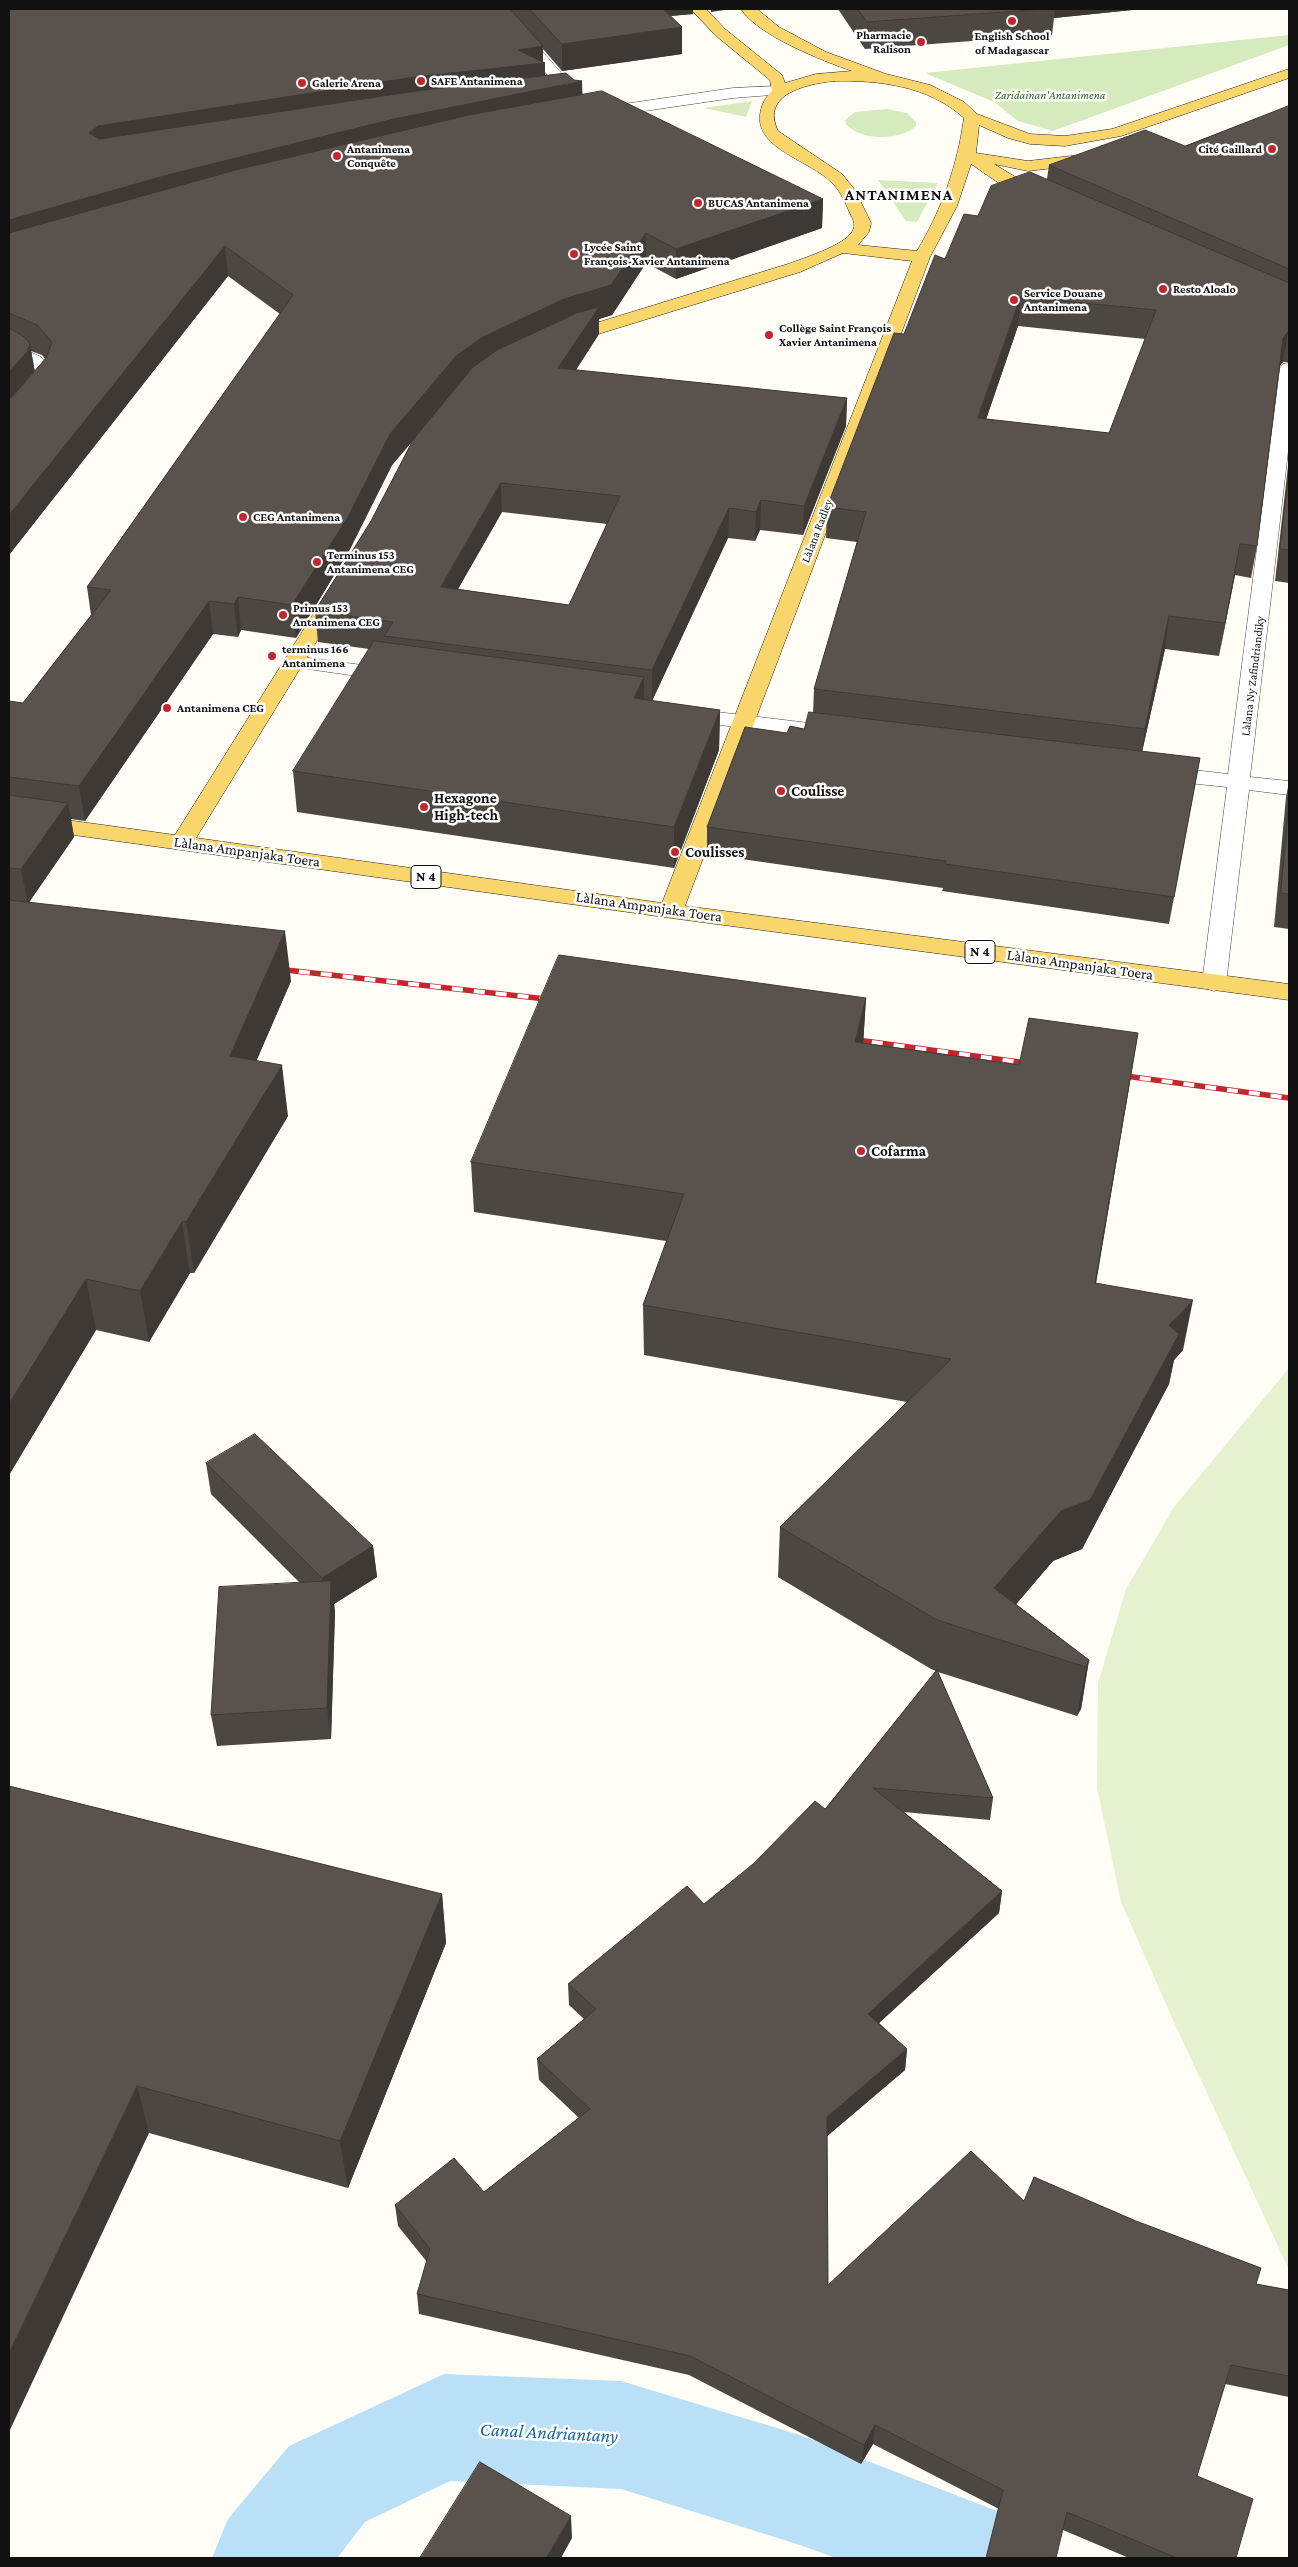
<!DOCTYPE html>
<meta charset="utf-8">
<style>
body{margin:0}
#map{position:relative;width:1298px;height:2567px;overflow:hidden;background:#fffdf5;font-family:"Crimson Pro",serif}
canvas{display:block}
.frame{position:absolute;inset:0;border:10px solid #111;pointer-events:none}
</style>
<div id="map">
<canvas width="1298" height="2567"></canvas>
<div class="frame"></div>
</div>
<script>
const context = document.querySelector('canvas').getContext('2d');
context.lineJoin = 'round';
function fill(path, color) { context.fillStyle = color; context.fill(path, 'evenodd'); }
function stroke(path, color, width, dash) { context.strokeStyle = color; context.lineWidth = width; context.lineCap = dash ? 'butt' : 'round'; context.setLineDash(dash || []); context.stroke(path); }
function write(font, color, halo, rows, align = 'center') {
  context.font = font + ' "Crimson Pro",serif'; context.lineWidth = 5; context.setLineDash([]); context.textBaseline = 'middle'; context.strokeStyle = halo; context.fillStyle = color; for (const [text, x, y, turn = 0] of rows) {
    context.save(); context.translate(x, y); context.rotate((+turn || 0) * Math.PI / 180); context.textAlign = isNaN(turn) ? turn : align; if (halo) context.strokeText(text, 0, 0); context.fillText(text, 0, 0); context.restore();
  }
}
const green = new Path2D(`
 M1289 35V45L1053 131 1018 121 994 102 925 73Z
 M752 101 746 117 704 108Z
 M887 109 907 113 916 122V126C900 141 860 141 846 124L845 120 855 112Z
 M878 180 938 183 917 222 906 221Z`);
const pitch = new Path2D(`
 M1289 1368V2270L1173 2020 1121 1902 1097 1788 1098 1683 1126 1589 1174 1507Z`);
const canal = new Path2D(`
 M444 2374 621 2381 800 2435 1018 2519 1034 2558H836L800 2545 621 2489 450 2481 365 2522 337 2558H212L228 2519 289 2446Z`);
const minor = new Path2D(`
 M490 9H505L584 99 587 102 584 105H574Z
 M779 86 784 88 787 91 784 94 733 98 597 118 589 113 597 108 733 88Z
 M9 342 41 357 55 372 50 388 16 427 9 429V412L35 383 37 373 29 365 9 354Z
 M1289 363V443L1250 777 1289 781V795L1249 790 1226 983 1223 988 1214 991 1205 988 1202 983 1227 787 1159 780 1151 778 1148 773 1151 768 1159 766 1228 774 1280 368 1283 364Z
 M294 656 392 669 399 671 403 675 399 679 392 681 287 666 283 662 287 658Z
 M683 708 826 725 834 727 837 732 834 737 826 739 675 719 672 714 675 709Z`);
const major = new Path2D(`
 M691 9H706L725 29 782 75 785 83 816 74 852 71C823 61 757 35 741 9H757L779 27 826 52 886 74 930 85 964 102 977 114 1030 134 1065 136 1112 129 1289 69V78L1121 136 1065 146 1030 144 1008 138 979 125 976 153 1028 161 1088 154 1096 159 1088 164 1028 171 994 164 1045 195 1047 198 1045 201C1027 206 988 175 971 164L957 206 930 257 685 906 1289 984V1000L671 918 9 826V812L175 835 327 592 330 588H344L347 592 196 838 662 903 912 261 843 253 800 272 569 343H557L554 339 557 335 788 264C804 258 843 246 852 232 857 224 852 218 849 211 844 200 840 190 831 182 811 161 756 149 760 115 761 106 765 97 772 91L770 80 715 35ZM834 81C880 80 929 86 964 118 957 167 942 209 917 251L858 245 869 232 871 223 855 190 842 174 778 131C760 93 808 84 834 81Z`);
const rail = new Path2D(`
 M277 969 555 1000
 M850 1039 1034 1064
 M1118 1075 1289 1098`);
const wall = new Path2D(`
 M9 9H693V14L671 16 682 27V54L562 71 543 49V62L545 63V76L583 94 823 199 822 228 676 279 646 263 612 315 599 319V334L576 370 847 398 846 426 803 535 760 530 755 541 728 538 652 701 720 710 719 750 674 868 297 812 293 771 369 649 318 642 315 611 371 521 412 442 392 465 350 549 296 638 241 630 238 637 213 634 85 821 71 819 74 837 29 902 291 981 256 1061 288 1116 194 1273H190L149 1342 96 1330 9 1475V701L23 703 91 615 87 587 280 314 228 276 9 555ZM31 351 42 355 45 359 35 372ZM502 512 607 524 569 605 458 589Z
 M838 9H1132V10L1054 18 1052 35 865 49Z
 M1289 106V362H1283L1280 366 1257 546 1251 578 1235 575 1219 656 1165 649 1142 752 1200 758 1169 924 942 891 943 888 707 854V827L787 733 804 729 813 713 814 689 857 542 826 538 827 507 904 334 945 259 978 216 1047 179 1049 165 1185 146ZM1018 326 1145 339 1109 433 986 419Z
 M1289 457V583L1275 581Z
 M1289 782V929L1274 927 1286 797Z
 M866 998 863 1043 1019 1065 1138 1033 1096 1284 1183 1350 1174 1360 1169 1384 1082 1549 1053 1561 1016 1604 1089 1660 1081 1709 1077 1716 938 1672 993 1798 990 1820 904 1812 1002 1891 999 1913 879 2023 907 2049 905 2070 827 2136 828 2285 1024 2201 1256 2284 1289 2290V2397L1225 2384 1197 2476 1236 2558H1129L1063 2530 999 2509 873 2444 861 2464 689 2375 419 2314 417 2294 427 2262 398 2226 395 2205 484 2192 579 2118 539 2080 537 2059 584 2019 569 2005 568 1984 704 1904 825 1809 936 1671 931 1669 778 1577 780 1527 907 1402 644 1355 643 1305 666 1241 474 1212 471 1162Z
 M206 1463 373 1546 377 1577 334 1604 335 1612 331 1739 217 1746 211 1715 300 1583 211 1494Z
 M9 1786 442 1894 446 1943 348 2188 149 2133Z`);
const shadedWall = new Path2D(`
 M645 9H693V14L645 18Z
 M711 9H731L711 12Z
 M1055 9H1132V10L1054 18Z
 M682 27V54L562 71V44Z
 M543 46V63H545V89L582 81 583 109 9 251V220L102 154 89 133 98 126 518 50Z
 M823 199 822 228 676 279V249Z
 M646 233V263L612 315 599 319V334L559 396 459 385 392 465 350 549 296 638 292 605 390 434 457 355 483 337Z
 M225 246 228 276 9 555V515Z
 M1021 297 1018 326 976 449 978 418Z
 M1288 332 1283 362 1278 368 1283 338Z
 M30 343 35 374 9 409V372Z
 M847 398 846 426 803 535 804 506Z
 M501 483 502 512 442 617 441 587Z
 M761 500 760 530 755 541 756 512Z
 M729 508 728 538 652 701V670Z
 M1240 544 1235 575 1219 656 1225 623Z
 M238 597 241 630 238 637 234 604Z
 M209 601 213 634 85 821 79 786Z
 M1169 616 1165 649 1140 761 1145 729Z
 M644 677V717L634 698Z
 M720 710 719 750 674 868V827Z
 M68 803 74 837 28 904 21 869Z
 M285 931 291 981 237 1106 230 1056Z
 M866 998 863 1047 855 1042Z
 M1138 1033 1130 1082 1087 1334 1095 1283Z
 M282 1065 288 1116 194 1273 186 1222Z
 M182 1222 190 1273 149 1342 140 1291Z
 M86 1279 96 1330 9 1475V1404Z
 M1193 1300 1183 1350 1174 1360 1169 1384 1082 1549 1053 1561 989 1636 994 1588 1169 1325Z
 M373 1546 377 1577 334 1604 335 1612 331 1739 327 1708 326 1609 322 1578Z
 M1089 1660 1081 1709 1077 1716 1086 1667Z
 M1002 1891 999 1913 866 2035 868 2014Z
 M442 1894 446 1943 348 2188 340 2141Z
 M907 2049 905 2070 825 2138 827 2117Z
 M137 2086 149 2133 9 2432V2353Z
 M875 2425 873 2444 861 2464 864 2445Z
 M571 2516 572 2538 561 2558H546Z`);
const building = new Path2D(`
 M9 9H510L543 46 518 50 545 63 415 77 98 126 89 133 99 139 416 91 566 73 574 80 582 81 394 119 171 174 9 220Z
 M530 9H663L682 27 562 44Z
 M858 9H1045L867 22Z
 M602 91 823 199 676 249 646 233 611 285 564 299 483 337 457 355 390 434 348 517 292 605 238 597 234 604 209 601 79 786 9 777V701L23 703 111 590 87 587 293 295 225 246 9 515V398L12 397 46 358 52 342 37 325 9 313V233L236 170 469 115Z
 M1289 106V269L1049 165 1145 130 1185 146Z
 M1030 172 1289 283V332H1288L1283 338 1257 546 1240 544 1225 623 1169 616 1145 729 814 689 866 512 827 507 894 333 904 334 935 255 945 259 964 214 978 216 991 186ZM1021 297 1156 310 1109 433 978 418Z
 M599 307 558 368 847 398 804 506 761 500 756 512 729 508 652 670 384 636 393 622 315 611 371 521 413 440 472 368 497 350 577 313ZM501 483 620 496 569 605 441 587Z
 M9 328 23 336 30 343 28 351 9 372Z
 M1289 472V550L1280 549Z
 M374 641 644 677 634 698 720 710 674 827 293 771Z
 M809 712 1200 758 1174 897 945 864 946 861 707 827 745 727 787 733 790 726 804 729Z
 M9 795 68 803 21 869 9 868Z
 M1289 803V894L1281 893Z
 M9 900 285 931 230 1056 282 1065 186 1222H182L140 1291 86 1279 9 1404Z
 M559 955 866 998 855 1042 1019 1065 1029 1018 1138 1033 1095 1283 1193 1300 1169 1325 1179 1334 1090 1500 1061 1511 994 1588 1089 1660 1086 1667 937 1620 780 1527 951 1359 643 1305 684 1194 471 1162Z
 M255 1434 373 1546 322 1578 206 1463Z
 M331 1581 327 1708 211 1715 219 1587Z
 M937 1670 993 1798 873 1788 1002 1891 868 2014 907 2049 827 2117 828 2285 971 2151 1024 2201 1034 2177 1136 2221 1261 2268 1256 2284 1289 2290V2376L1231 2365 1197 2476 1253 2499 1236 2558H1177L1067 2512 1056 2558H986L1003 2490 875 2425 864 2445 690 2356 417 2294 430 2249 395 2205 454 2158 484 2192 590 2109 537 2059 596 2009 568 1984 687 1886 704 1904 753 1864 815 1801 825 1809Z
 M9 1786 442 1894 340 2141 137 2086 9 2353Z
 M480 2462 571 2516 546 2558H420Z`);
const markers = [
 [1012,21,5,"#c4262e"],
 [921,42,5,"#c4262e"],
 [421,81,5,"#c4262e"],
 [302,83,5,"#c4262e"],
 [1272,149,5,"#c4262e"],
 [337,156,5,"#c4262e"],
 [698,203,5,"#c4262e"],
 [574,254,5,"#c4262e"],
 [1163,289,5,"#c4262e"],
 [1014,300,5,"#c4262e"],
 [769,335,5,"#c4262e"],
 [243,517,5,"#c4262e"],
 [317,562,5,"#c4262e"],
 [283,615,5,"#c4262e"],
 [272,656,5,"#c4262e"],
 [167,708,5,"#c4262e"],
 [781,791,5,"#c4262e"],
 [424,807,5,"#c4262e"],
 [675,852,5,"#c4262e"],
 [861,1151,5,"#c4262e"]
];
const farPoinames = [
 ["Pharmacie",911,35,"right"],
 ["Ralison",911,49,"right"],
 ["English School",1012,36,"center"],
 ["of Madagascar",1012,50,"center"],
 ["SAFE Antanimena",431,81],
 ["Galerie Arena",312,83],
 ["Antanimena",347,149],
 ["Conquête",347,163],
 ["Cité Gaillard",1262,149,"right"],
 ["BUCAS Antanimena",708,203],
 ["Lycée Saint",584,247],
 ["François-Xavier Antanimena",584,261],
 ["Resto Aloalo",1173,289],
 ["Service Douane",1024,293],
 ["Antanimena",1024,307],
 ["Collège Saint François",779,328],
 ["Xavier Antanimena",779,342],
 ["CEG Antanimena",253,517],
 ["Terminus 153",327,555],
 ["Antanimena CEG",327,569],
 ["Primus 153",293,608],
 ["Antanimena CEG",293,622],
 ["terminus 166",282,649],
 ["Antanimena",282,663],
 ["Antanimena CEG",177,708]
];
const farParknames = [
 ["Zaridainan'Antanimena",1050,95]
];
const farStreetnames = [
 ["Làlana Radley",817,531,-69],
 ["Làlana Ny Zafindriandiky",1253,676,-83]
];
const shields = [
 [426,877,30],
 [980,952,30]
];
const shieldNames = [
 ["N 4",426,877],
 ["N 4",980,952]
];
const poiNames = [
 ["Coulisse",791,791],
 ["Hexagone",434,798],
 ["High-tech",434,815],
 ["Coulisses",685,852],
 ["Cofarma",871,1151]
];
const streetNames = [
 ["Làlana Ampanjaka Toera",247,852,8],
 ["Làlana Ampanjaka Toera",649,907,8],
 ["Làlana Ampanjaka Toera",1080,965,8]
];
const farDistrictnames = [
 ["ANTANIMENA",899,195]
];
const nearWaternames = [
 ["Canal Andriantany",549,2433,3]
];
fill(green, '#d5ebbd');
fill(pitch, '#e6f2cf');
fill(canal, '#b9e0f7');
stroke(minor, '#444', 1);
stroke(major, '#222', 1);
fill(minor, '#fff');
fill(major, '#f9d66b');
stroke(rail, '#c4262e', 5.5);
stroke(rail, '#fff', 4, [11]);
fill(wall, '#4d4742');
fill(shadedWall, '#3f3936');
fill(building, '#5a524d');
stroke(building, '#3f3936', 1);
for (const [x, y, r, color] of markers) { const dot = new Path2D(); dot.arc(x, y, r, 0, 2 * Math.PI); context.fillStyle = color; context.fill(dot); stroke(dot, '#fff', 2); }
write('bold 12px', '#111', '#fff', farPoinames, 'left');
write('italic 12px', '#2f6b1f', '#fff', farParknames);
write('12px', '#111', '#fff', farStreetnames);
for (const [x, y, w] of shields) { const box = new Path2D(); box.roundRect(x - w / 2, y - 11.5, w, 23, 4); context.fillStyle = '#fff'; context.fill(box); stroke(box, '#111', 1); }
write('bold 14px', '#111', null, shieldNames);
write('bold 15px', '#111', '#fff', poiNames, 'left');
write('15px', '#111', '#fff', streetNames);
context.letterSpacing = '1px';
write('bold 16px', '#111', '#fff', farDistrictnames);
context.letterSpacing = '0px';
write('italic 19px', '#1768a6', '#fff', nearWaternames);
</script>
